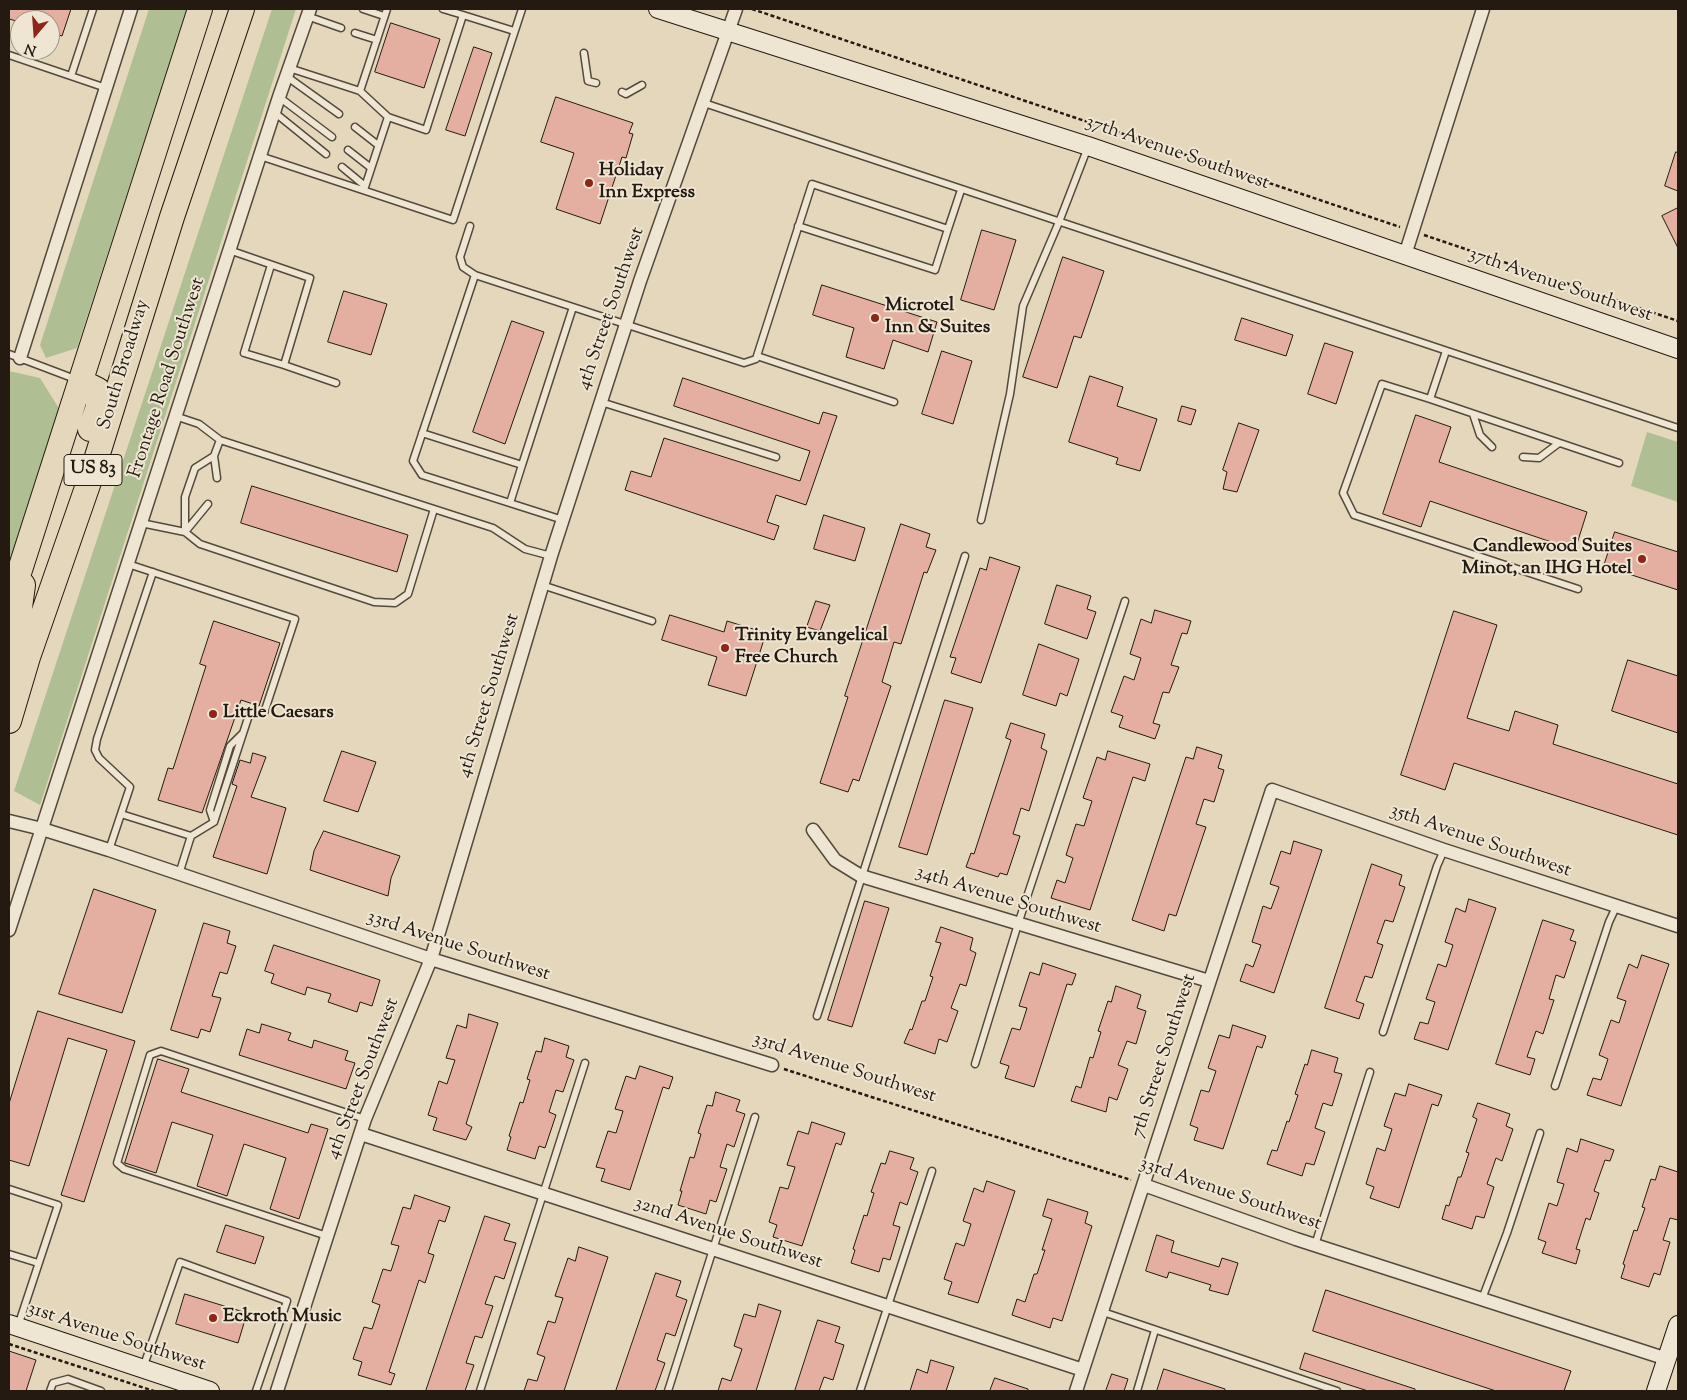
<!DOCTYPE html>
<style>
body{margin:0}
#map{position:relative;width:1687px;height:1400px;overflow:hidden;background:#e5d7bb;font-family:"Sorts Mill Goudy",serif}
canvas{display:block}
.frame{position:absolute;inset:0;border:10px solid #241a12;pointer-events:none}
.north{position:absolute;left:10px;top:10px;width:50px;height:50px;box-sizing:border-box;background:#eee5d3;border:1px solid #9d9486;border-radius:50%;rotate:198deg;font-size:14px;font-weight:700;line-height:20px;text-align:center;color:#241a12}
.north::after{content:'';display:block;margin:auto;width:18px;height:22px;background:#8f2418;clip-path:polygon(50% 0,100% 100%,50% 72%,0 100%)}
</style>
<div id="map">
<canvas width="1687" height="1400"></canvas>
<div class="frame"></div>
<div class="north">N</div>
</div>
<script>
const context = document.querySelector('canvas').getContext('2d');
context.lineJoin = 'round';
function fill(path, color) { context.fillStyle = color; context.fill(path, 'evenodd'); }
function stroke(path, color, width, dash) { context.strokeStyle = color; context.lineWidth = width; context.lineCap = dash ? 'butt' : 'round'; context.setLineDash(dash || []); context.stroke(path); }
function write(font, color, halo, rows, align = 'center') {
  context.font = font + ' "Sorts Mill Goudy",serif'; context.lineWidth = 4; context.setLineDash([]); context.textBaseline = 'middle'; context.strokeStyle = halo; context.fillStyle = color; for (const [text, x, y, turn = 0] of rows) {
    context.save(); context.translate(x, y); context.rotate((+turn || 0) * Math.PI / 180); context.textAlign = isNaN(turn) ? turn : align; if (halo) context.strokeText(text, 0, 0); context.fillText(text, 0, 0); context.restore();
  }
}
const green = new Path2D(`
 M149 9H187L77 348 46 358 40 345Z
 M272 9H296L40 805 14 791Z
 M9 371 40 378 60 410 9 565Z
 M1647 432 1678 442V502L1631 486Z`);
const building = new Path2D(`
 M9 9H71L62 36 50 32V20H20V22L9 19Z
 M391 23 440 39 424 88 375 72Z
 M474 47 492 53 465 136 446 130Z
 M556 97 633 123 629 133 633 134 626 158 622 157 600 224 556 209 574 153 541 142Z
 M1676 152 1678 153V191L1665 186Z
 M1678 208V248L1662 216Z
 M982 230 1016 240 994 310 961 300Z
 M1063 257 1104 271 1081 338 1074 336 1057 388 1023 377Z
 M822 285 937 322 928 352 893 340 884 369 846 357 854 328 813 315Z
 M344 291 387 304 371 355 328 342Z
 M1242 318 1293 335 1286 356 1235 340Z
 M512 321 544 332 505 444 473 432Z
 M1325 343 1353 352 1336 404 1308 394Z
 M942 351 972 361 953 424 922 414Z
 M1090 376 1123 387 1117 406 1157 419 1140 471 1116 464 1118 458 1069 442Z
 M683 378 819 424 823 412 837 416 806 505 776 495 767 522 779 526 774 540 625 490 631 471 651 477 664 438 800 481 810 451 674 406Z
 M1182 406 1196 410 1191 425 1178 421Z
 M1416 415 1451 427 1439 462 1587 512 1575 550 1430 501 1421 527 1383 514Z
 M1239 423 1259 430 1237 492 1223 489 1227 472 1223 470Z
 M252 486 408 535 397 572 241 523Z
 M824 515 865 528 855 561 814 549Z
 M901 524 930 534 926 547 936 550 927 573 924 572 901 644 894 642 882 682 891 686 859 781 853 779 848 792 820 783 848 697 845 696Z
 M1615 532 1678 552V590L1604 566Z
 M990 557 1020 567 981 683 951 673 956 658 950 657 980 568 986 570Z
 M1057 585 1091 596 1087 609 1096 612 1087 639 1045 624Z
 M816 601 830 605 820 631 807 627Z
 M1155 610 1191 621 1187 634 1182 633 1171 665 1179 667 1169 693 1163 692 1153 723 1160 725 1155 739 1119 727 1123 716 1111 712 1124 676 1134 680 1141 658 1130 654 1141 619 1151 623Z
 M1454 611 1497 625 1467 718 1509 731 1515 711 1558 725 1553 744 1678 784V835L1454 763 1445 790 1401 775Z
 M670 615 724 632 727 621 766 633 746 696 708 685 717 657 662 640Z
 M214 621 280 643 259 706 241 700 202 813 158 800 168 768 173 769 206 666 200 664Z
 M1039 644 1079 659 1067 696 1060 693 1056 706 1023 695Z
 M1628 660 1678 676V733L1612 711Z
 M945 700 973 708 927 855 899 847Z
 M1011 723 1045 734 1041 748 1047 751 1029 811 1021 808 1013 834 1020 836 1007 875 1000 873 998 877 966 867 971 853 974 854 1011 740 1006 738Z
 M1197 747 1222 755 1218 768 1224 770 1214 802 1204 799 1196 824 1206 827 1176 916 1169 914 1164 931 1132 920 1186 757 1193 759Z
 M342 751 376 762 358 812 324 801Z
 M1108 751 1150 764 1145 781 1133 777 1090 910 1051 898 1057 880 1065 883 1073 858 1066 855 1076 824 1084 826 1092 801 1083 798 1097 757 1105 760Z
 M253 753 266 757 251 797 286 808 267 874 213 857 237 786 232 784 240 760 250 763Z
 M324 831 400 856 391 878 388 896 310 870 314 851Z
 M1294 841 1322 850 1274 993 1240 981 1246 964 1253 967 1261 945 1252 942 1263 906 1271 909 1279 887 1270 884 1281 851 1290 854Z
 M1372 864 1402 875 1399 885 1405 887 1393 922 1385 920 1377 943 1383 945 1372 978 1365 976 1356 1001 1364 1004 1359 1019 1325 1008Z
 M94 889 156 910 122 1013 59 994Z
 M1469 899 1496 908 1448 1050 1414 1039 1420 1022 1428 1024 1435 1002 1426 999 1438 964 1446 967 1453 945 1445 942 1456 908 1465 912Z
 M865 901 889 908 852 1027 828 1020Z
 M1543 920 1574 930 1570 940 1576 942 1564 978 1556 975 1549 999 1554 1000 1543 1034 1536 1031 1527 1057 1535 1059 1530 1075 1496 1064Z
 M204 923 230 931 227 943 236 946 227 974 220 972 212 996 221 998 210 1032 201 1029 198 1038 171 1030Z
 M941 927 973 938 970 950 976 953 966 986 960 984 951 1008 958 1011 947 1042 939 1039 935 1054 904 1043 910 1029 912 1030 922 1001H925L933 977 930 976 941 943 936 942Z
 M274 945 380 980 372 1006 360 1002 357 1012 328 1002 331 994 307 987 305 995 271 983 274 974 265 971Z
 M1642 955 1669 964 1621 1106 1587 1095 1593 1078 1601 1080 1608 1059 1599 1055 1611 1020 1619 1023 1626 1001 1617 998 1629 964 1637 968Z
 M1043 963 1076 974 1072 985 1067 984 1034 1087 1005 1078 1009 1066 1000 1063 1012 1028 1020 1030 1027 1008 1019 1006 1030 972 1039 975Z
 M1116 986 1141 995 1137 1008 1146 1011 1136 1044 1127 1041 1118 1065 1128 1069 1117 1100 1109 1097 1106 1112 1071 1101 1076 1086 1081 1088 1090 1057 1093 1058 1101 1032 1098 1031 1108 1001 1111 1002Z
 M38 1011 135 1041 84 1202 61 1195 107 1050 68 1038 29 1166 9 1160V1104Z
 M469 1014 498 1023 466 1124 472 1127 466 1140 433 1130 437 1118 428 1115 439 1081 447 1084 455 1060 446 1058 457 1025 466 1028Z
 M262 1024 291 1033 288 1040 312 1048 314 1040 348 1051 345 1060 355 1063 346 1089 239 1055 247 1029 259 1033Z
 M1233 1025 1266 1036 1262 1048 1257 1046 1223 1149 1194 1140 1198 1128 1190 1125 1201 1090 1209 1092 1216 1071 1208 1068 1219 1035 1229 1038Z
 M545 1038 569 1046 566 1057 574 1060 563 1092 556 1090 549 1112 556 1115 545 1148 539 1146 535 1159 507 1150 511 1137 509 1136 520 1102 523 1103 530 1080 527 1079 536 1051 541 1052Z
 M1312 1050 1338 1058 1334 1072 1342 1074 1332 1106 1323 1103 1315 1128 1325 1132 1314 1165 1306 1163 1302 1176 1267 1164 1272 1150 1277 1151 1287 1121 1289 1122 1298 1095 1295 1094 1305 1064 1307 1065Z
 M158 1059 189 1069 181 1092 308 1133 311 1124 328 1129 299 1219 270 1209 286 1158 244 1144 227 1196 197 1186 213 1135 172 1122 156 1173 125 1163Z
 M640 1066 673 1077 669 1089 663 1087 630 1190 601 1181 605 1169 596 1167 608 1131 616 1133 623 1111 615 1109 626 1076 635 1079Z
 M1409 1084 1442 1095 1438 1106 1432 1104 1399 1208 1370 1198 1374 1187 1366 1184 1377 1148 1385 1151 1392 1129 1384 1126 1395 1093 1405 1096Z
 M716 1092 740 1100 736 1111 745 1114 734 1147 727 1144 720 1167 727 1169 716 1202 710 1200 706 1214 678 1205 682 1191H680L690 1157 694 1158 701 1134 698 1133 707 1105 712 1106Z
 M1478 1103 1510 1114 1506 1126 1513 1129 1502 1161 1496 1158 1487 1184 1494 1187 1484 1218 1476 1216 1472 1229 1442 1219 1446 1205 1449 1206 1458 1177H1461L1469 1153 1466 1152 1477 1119 1473 1117Z
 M812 1122 845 1133 841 1145 836 1143 802 1246 773 1237 777 1225 769 1222 780 1187 788 1189 795 1167 787 1165 798 1131 808 1134Z
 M1581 1139 1614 1150 1610 1161 1605 1160 1594 1191 1599 1193 1590 1220 1586 1218 1576 1249 1580 1250 1576 1264 1542 1253 1546 1242 1538 1239 1549 1203 1557 1206 1564 1184 1557 1182 1567 1148 1577 1152Z
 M890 1151 914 1158 910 1169 918 1172 907 1205 900 1202 893 1225 900 1227 890 1260 883 1258 879 1272 851 1263 855 1250 853 1249 864 1215 867 1216 874 1193 871 1192 881 1163 885 1164Z
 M1660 1166 1678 1172V1220L1670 1218 1663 1240 1670 1242 1660 1275 1654 1273 1649 1287 1621 1278 1625 1265 1623 1264 1634 1230 1637 1231 1645 1208 1642 1207 1651 1179 1655 1180Z
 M987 1181 1015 1191 978 1303 948 1294 952 1282 944 1279 956 1243 964 1246 971 1224 963 1221 974 1188 983 1192Z
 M415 1195 450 1207 445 1222 439 1220 428 1253 434 1255 425 1283 419 1280 389 1372 395 1374 391 1385 358 1375 362 1362 353 1359 364 1327 372 1329 380 1305 372 1302 383 1269 391 1271 399 1246 391 1244 403 1207 410 1209Z
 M1048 1199 1088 1212 1085 1223 1092 1226 1062 1321 1053 1318 1050 1328 1012 1315 1017 1299 1025 1302 1034 1274H1037L1045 1250H1042L1052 1219 1043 1216Z
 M485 1216 510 1224 504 1240 516 1243 504 1279 495 1276 485 1304 493 1306 482 1338 475 1336 466 1363 474 1365 465 1391H426Z
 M226 1225 264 1237 255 1264 217 1252Z
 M1157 1235 1174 1241 1171 1252 1219 1267 1222 1258 1238 1263 1228 1295 1209 1290 1211 1285 1169 1272 1167 1278 1146 1271Z
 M579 1247 608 1257 564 1391H524L528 1379 537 1381 545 1357 537 1354 548 1321 555 1323 563 1298 555 1296 568 1258 575 1261Z
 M656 1273 681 1281 676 1296 687 1300 675 1336 666 1333 657 1360 665 1363 655 1391H616Z
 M1326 1290 1571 1371 1564 1391H1496L1313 1331Z
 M185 1294 247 1313 238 1343 176 1324Z
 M759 1304 781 1311 756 1391H718L722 1378 731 1381 742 1349 734 1346 744 1314 755 1317Z
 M818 1320 840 1327 835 1342 844 1345 833 1380 824 1377 819 1391H795Z
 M9 1351 36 1360 26 1391H9Z
 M1305 1353 1415 1389V1391H1368L1300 1369Z
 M931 1360 954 1367 946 1391H910L917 1369 927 1373Z
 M1164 1369 1225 1389V1391H1157Z
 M1112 1374 1128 1379 1124 1391H1106Z
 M995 1378 1028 1389V1391H990Z`);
const path = new Path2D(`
 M752 9 1400 227
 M1424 235 1678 321
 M784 1069 1131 1180
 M9 1344 154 1391`);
const lane = new Path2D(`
 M363 9 384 16
 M463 15 514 31
 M307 16 341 28
 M355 33 377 40
 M584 53 588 81 596 83
 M9 55 106 88
 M289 68 360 91 388 117 364 190
 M71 76 93 9
 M286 76 339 114
 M360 91 387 9
 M622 92 626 94 642 85
 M279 97 332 137
 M704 103 1678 428
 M274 112 326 154
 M388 117 426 130 463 15 443 9
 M355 127 378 145
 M348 150 371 168
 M260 156 453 220 522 9
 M342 167 365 186
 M470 226 460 257 463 267 475 275 744 363 756 359 812 184 948 229 961 190
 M798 226 935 270 948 229
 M229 250 310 278 284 365 244 353 271 265
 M475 275 413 461 422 475 563 520
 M1446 351 1430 399 1382 384 1343 493 1354 515 1578 589
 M9 354 75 379
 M757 356 894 402
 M284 365 336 383
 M1430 399 1619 463
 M601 402 776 457
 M1473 414 1480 435 1492 447
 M175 416 199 424 220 440 493 528 525 549 551 556
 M422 433 522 465 573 307
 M1523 457 1539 458 1559 443
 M217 478 214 456 220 440
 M510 503 522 465
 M981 520 1010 394 1023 306 1059 222 1088 147
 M141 523 185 532 200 544 374 602 395 603 408 594 434 509
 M185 532V497L195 468 214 456
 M185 532 208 504
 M128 564 295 619 264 713 249 715 214 822 191 836 179 874
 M542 585 652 621
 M121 814 191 836
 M214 822 210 810 230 746 242 734
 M109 850 130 787 99 758 95 750 97 739 153 572
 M817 1016 965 556
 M1383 1032 1437 866 1444 850
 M975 1064 1018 924 1125 601
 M1555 1086 1609 922 1616 907
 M9 1189 58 1205 18 1326
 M327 1236 124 1169 117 1163 150 1055 161 1051 365 1119
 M1315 1245 1370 1072
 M9 1254 38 1263
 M1482 1299 1507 1233 1540 1133
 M1103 1312 1337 1391
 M143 1368 180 1262 287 1301 256 1391
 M50 1391 53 1383 68 1379 101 1391
 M480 1391 585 1063
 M668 1391 755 1117
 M860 1391 932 1171
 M1137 1391 1155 1330`);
const street = new Path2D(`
 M1405 255 1483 9
 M20 358 131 9
 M9 821 42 829 109 850 431 959 772 1065
 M813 830 835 860 861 876 1209 981
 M9 930 279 97 310 9
 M361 1134 1083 1370
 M1144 1185 1296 1239 1667 1359
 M277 1391 365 1119 431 959 551 556 640 281 736 9
 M1076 1391 1272 790 1444 850 1678 926`);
const secondary = new Path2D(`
 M658 9 1088 146 1678 349
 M9 1324 210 1391
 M1656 1391 1678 1325`);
const highway = new Path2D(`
 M80 381 98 390V407L90 429
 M9 604 200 9
 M9 672 13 660 23 585
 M9 721 28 657 90 479 172 217 242 9`);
const markers = [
 [589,183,5,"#8f2418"],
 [875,318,5,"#8f2418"],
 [1642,559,5,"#8f2418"],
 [725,648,5,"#8f2418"],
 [213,714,5,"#8f2418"],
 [213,1318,5,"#8f2418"]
];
const shields = [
 [93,470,58]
];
const shieldNames = [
 ["US 83",93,470]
];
const streetNames = [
 ["37th Avenue Southwest",1177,154,19],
 ["37th Avenue Southwest",1560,286,19],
 ["4th Street Southwest",612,309,-71],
 ["South Broadway",125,365,-73],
 ["Frontage Road Southwest",168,378,-72],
 ["4th Street Southwest",490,696,-73],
 ["35th Avenue Southwest",1480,842,19],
 ["34th Avenue Southwest",1008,901,17],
 ["33rd Avenue Southwest",458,947,18],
 ["7th Street Southwest",1165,1056,-72],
 ["33rd Avenue Southwest",844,1069,18],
 ["4th Street Southwest",364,1079,-69],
 ["33rd Avenue Southwest",1230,1195,19],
 ["32nd Avenue Southwest",728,1234,18],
 ["31st Avenue Southwest",116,1338,18]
];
const poiNames = [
 ["Holiday",599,172],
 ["Inn Express",599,194],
 ["Microtel",885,307],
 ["Inn & Suites",885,329],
 ["Candlewood Suites",1632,548,"right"],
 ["Minot, an IHG Hotel",1632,570,"right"],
 ["Trinity Evangelical",735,637],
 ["Free Church",735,659],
 ["Little Caesars",223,714],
 ["Eckroth Music",223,1318]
];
fill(green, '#b0bf93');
fill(building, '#e4afa0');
stroke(building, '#241a12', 1);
stroke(lane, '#54493c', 9);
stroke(street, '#54493c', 15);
stroke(secondary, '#241a12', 20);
stroke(highway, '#241a12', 26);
stroke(path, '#241a12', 2.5, [4, 2.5]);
stroke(lane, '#eee5d3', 6);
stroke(street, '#eee5d3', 12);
stroke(secondary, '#eee5d3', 18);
stroke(highway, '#e5d7bb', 24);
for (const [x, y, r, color] of markers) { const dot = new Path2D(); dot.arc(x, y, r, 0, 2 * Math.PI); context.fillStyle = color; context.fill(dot); stroke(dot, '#eee5d3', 2); }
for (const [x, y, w] of shields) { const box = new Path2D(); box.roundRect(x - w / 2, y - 15.5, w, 31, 4); context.fillStyle = '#eee5d3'; context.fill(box); stroke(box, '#241a12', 1); }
write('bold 18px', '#241a12', null, shieldNames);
write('19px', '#241a12', '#eee5d3', streetNames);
write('bold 19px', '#241a12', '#eee5d3', poiNames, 'left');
</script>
